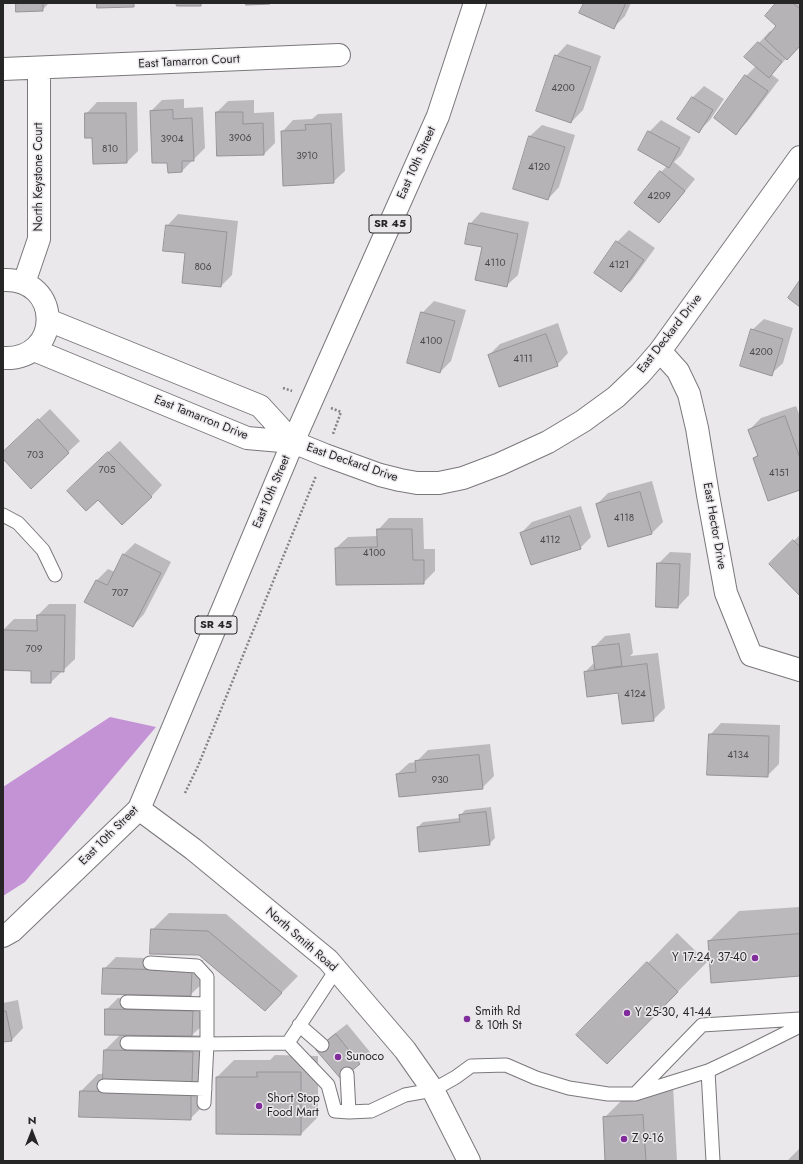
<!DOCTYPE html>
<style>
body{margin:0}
#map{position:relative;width:803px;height:1164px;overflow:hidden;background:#ebe8ec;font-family:Jost,sans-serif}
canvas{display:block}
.frame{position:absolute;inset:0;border:4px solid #272627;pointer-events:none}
.north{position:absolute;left:12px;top:1112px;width:40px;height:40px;-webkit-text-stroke:3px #ebe8ec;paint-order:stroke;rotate:0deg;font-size:11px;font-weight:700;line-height:16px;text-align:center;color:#272627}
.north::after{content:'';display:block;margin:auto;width:14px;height:18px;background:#272627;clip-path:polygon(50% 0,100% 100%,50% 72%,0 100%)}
</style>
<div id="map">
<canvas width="803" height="1164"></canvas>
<div class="frame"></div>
<div class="north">N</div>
</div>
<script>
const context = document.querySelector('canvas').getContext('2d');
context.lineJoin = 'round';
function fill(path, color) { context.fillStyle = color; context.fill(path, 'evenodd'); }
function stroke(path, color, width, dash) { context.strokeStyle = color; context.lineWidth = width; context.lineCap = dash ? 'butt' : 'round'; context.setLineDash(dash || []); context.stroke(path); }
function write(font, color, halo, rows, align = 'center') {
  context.font = font + ' Jost,sans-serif'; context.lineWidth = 3; context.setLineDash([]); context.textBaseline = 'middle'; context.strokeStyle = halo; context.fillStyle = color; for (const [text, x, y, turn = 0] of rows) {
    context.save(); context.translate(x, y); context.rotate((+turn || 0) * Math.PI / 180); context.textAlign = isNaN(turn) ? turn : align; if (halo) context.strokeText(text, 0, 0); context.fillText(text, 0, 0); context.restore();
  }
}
const forest = new Path2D(`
 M110 717 156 727 25 882 3 896V787Z`);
const shadow = new Path2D(`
 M17 3H49L42 10Z
 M585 3H631L625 16 613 28Z
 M778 3H800V45L771 74 779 80 747 122 736 133 715 118 746 76 756 66 746 57 770 31 772 33 778 26Z
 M567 44 601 56 583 110 571 122 556 56Z
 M704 86 724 99 710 120 699 131 679 119 693 97Z
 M184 99V108L203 107 205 148 182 171 169 172 168 162 151 111 162 100Z
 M254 100V113L274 112 275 143 264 154 217 112 228 101Z
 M97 102H137L138 151 127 162 93 137 86 114Z
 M342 113 345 171 333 182 282 132 293 120 312 119 318 114Z
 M661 120 691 137 681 155 674 162 695 179 670 210 659 221 661 172 667 166 649 132Z
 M542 125 575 135 559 187 548 199 514 188 530 136Z
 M481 212 529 222 518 275 506 286 470 224Z
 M178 214 238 221 232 275 221 286 186 252 167 226Z
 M629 230 655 248 632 280 621 291 595 273 617 242Z
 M434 301 466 310 451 361 440 372 422 313Z
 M764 319 793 328 783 363 771 374 752 330Z
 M558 323 568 353 557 365 489 355 500 344Z
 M796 406 800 416V488L754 458 758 454 749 430 761 418Z
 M50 409 80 441 31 487 3 457V453Z
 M120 441 162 485 151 497 98 498 80 479Z
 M652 481 663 522 652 533 597 504 608 493Z
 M581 506 591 537 580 548 521 533 532 522Z
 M389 518H423L424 549H435V571L423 583 336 548 348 537 378 536V530Z
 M800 535V594L782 552Z
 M135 543 171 562 144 614 133 626 97 580 108 569 115 572 124 554Z
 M670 552 691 553 689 595 678 607 658 564Z
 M49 604H76L75 659 51 682H32V670L3 669V630L14 619H38V615Z
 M630 633 633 653 630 656 658 653 665 708 653 720 619 692 585 672 595 662 593 648 605 636Z
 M721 723 780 725 779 764 767 776 710 735Z
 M490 744 494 776 482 788 397 774 409 763 416 762 428 750Z
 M491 807 495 838 489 844 418 827 423 822 460 818V816L465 810Z
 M800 907V975L709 941 739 911Z
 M169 913 226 914 298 976 265 1010 200 954 152 930Z
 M677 933 707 962 637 1033 648 963Z
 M116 957 203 960 202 984 190 995 104 969Z
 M118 998 204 1000V1024L192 1035 210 1036 208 1065 197 1076 208 1077 207 1102 190 1119 80 1116 81 1091 98 1074H104L105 1050 121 1034 106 1010Z
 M18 1000 23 1028 12 1040 3 1041V1003Z
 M347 1024 370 1052 359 1063 318 1050 329 1038Z
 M275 1055 318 1056V1117L301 1134 217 1133V1077L234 1060H270Z
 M673 1085 677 1161H606L604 1118 634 1088Z
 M800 1148V1161H787Z`);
const building = new Path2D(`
 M16 3H43V11L16 12Z
 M97 3H134V7L97 8Z
 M176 3H201V6H177Z
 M246 3H270V4L246 5Z
 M584 3H626L614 29 579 13Z
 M776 3H793L800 9V46L787 60 765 39 776 26 765 16Z
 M758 42 782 62 769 78 744 57Z
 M555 55 591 67 571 123 536 111Z
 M745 75 768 91 736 135 714 118Z
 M692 97 713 110 699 133 677 119Z
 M173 110V119L192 118 194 161H182V172L168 173 167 163H152L150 111Z
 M216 112H243V124L263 123 264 155 217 156Z
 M85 113H126L127 163 93 164 92 138H85Z
 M331 124 334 183 283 186 281 131 306 130 305 125Z
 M648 131 680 148 669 168 638 150Z
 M529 136 565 147 548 200 513 189Z
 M660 171 685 191 659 223 634 203Z
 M469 223 518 234 507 287 475 280 482 247 465 244Z
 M166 225 227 232 221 287 182 283 185 253 163 251Z
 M616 241 644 260 621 292 594 273Z
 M800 280V307L788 298Z
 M421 312 455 321 440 373 407 363Z
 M751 329 783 339 772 376 740 366Z
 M546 334 558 366 499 387 488 355Z
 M785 416 800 458V490L768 501 753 458 758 456 748 430Z
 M38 419 69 453 31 489 3 459V452Z
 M108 452 152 497 122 525 98 500 86 511 67 491Z
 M640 492 652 534 608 547 596 504Z
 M570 516 581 549 531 565 520 533Z
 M377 529H412L413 560H424V584L336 585 335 548 377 547Z
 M793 540 800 547V596L769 564Z
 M123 554 161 573 133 627 84 602 96 580 107 585Z
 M657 563 680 564 678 608 656 607Z
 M37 615H65L64 672 51 671V683H31V671L3 670V630L37 631Z
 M619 644 622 666 595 670 592 647Z
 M647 664 654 721 622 724 618 693 587 697 584 672Z
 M709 734 769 736 768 777 707 775Z
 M479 755 483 789 399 797 396 774 416 772 415 761Z
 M486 812 490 845 419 852 417 827 460 822 459 815Z
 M151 929 208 931 282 993 265 1011 199 955 150 954Z
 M800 934V976L711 983 708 941Z
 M647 962 678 992 607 1064 576 1035Z
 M103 968 192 971 191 996 102 994Z
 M105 1009 193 1011 192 1036 105 1035Z
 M3 1011H6L12 1041 3 1042Z
 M336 1034 360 1064 341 1079 316 1050Z
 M104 1050 193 1052 192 1083 103 1080Z
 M257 1072H301V1135L216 1134V1077H257Z
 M80 1091 191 1093V1120L79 1117Z
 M643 1115 646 1161H605L603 1117Z`);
const path = new Path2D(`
 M283 388 292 391
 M331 408 341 412 333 434
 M185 793 198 766 316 476`);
const lane = new Path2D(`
 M3 515 18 523 43 550 55 575
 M127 1002 207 1004
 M299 1025 322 1045
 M127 1043 207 1044V977L197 966 150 963
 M288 1043 328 1085 335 1111 349 1112
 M708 1071 713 1161
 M347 1074 349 1112 371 1111 405 1095 433 1090 456 1077 471 1066 506 1065 536 1078 569 1088 608 1094H635L708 1071 746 1053 800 1026
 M104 1086 205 1089
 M636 1093 702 1025 800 1019
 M204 1103 207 1044 288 1043 336 970`);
const street = new Path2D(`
 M3 69 339 55
 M3 280C62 277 63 361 3 358
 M24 283 39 239V68
 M48 320 260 406 293 442
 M34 350 247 438 293 442 325 455 380 475 400 480 417 483H439L463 478 500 464 548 442 583 421 616 397 640 374 660 351 800 157
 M660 351 678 371 689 394 697 428 708 495 726 593 751 655 800 670`);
const secondary = new Path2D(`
 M139 809 193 849 328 960 405 1050 433 1090 469 1161`);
const primary = new Path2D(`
 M3 936 12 931 139 809 293 442 438 116 475 3`);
const markers = [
 [755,958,4,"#802c9b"],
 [627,1013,4,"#802c9b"],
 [467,1019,4,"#802c9b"],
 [338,1057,4,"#802c9b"],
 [259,1106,4,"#802c9b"],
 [624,1139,4,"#802c9b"]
];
const numberNames = [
 ["4200",563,89],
 ["3906",240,139],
 ["3904",172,140],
 ["810",110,150],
 ["3910",307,157],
 ["4120",539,168],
 ["4209",659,197],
 ["4110",495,264],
 ["4121",619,266],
 ["806",203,268],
 ["4100",431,342],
 ["4200",761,353],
 ["4111",523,360],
 ["703",35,456],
 ["705",107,471],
 ["4151",779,474],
 ["4118",624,519],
 ["4112",550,541],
 ["4100",374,554],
 ["707",120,594],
 ["709",34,650],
 ["4124",635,695],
 ["4134",738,756],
 ["930",440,781]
];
const shields = [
 [390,224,42],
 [216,625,42]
];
const shieldNames = [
 ["SR 45",390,224],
 ["SR 45",216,625]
];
const streetNames = [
 ["East Tamarron Court",189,62,-3],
 ["East 10th Street",417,163,-66],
 ["North Keystone Court",39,177,-90],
 ["East Deckard Drive",670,334,-52],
 ["East Tamarron Drive",201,418,22],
 ["East Deckard Drive",352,463,19],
 ["East 10th Street",272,492,-67],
 ["East Hector Drive",714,526,80],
 ["East 10th Street",109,836,-45],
 ["North Smith Road",301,940,41]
];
const poiNames = [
 ["Y 17-24, 37-40",747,958,"right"],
 ["Smith Rd",475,1012],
 ["& 10th St",475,1026],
 ["Y 25-30, 41-44",635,1013],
 ["Sunoco",346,1057],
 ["Short Stop",267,1099],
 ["Food Mart",267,1113],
 ["Z 9-16",632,1139]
];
fill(forest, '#c493d6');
fill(shadow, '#0003');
fill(building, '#b6b3b7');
stroke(building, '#959396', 1);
stroke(lane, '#7a787b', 15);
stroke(street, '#7a787b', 24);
stroke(secondary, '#7a787b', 24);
stroke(primary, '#7a787b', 24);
stroke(path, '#848284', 2.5, [2, 2]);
stroke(lane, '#fff', 13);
stroke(street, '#fff', 22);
stroke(secondary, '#fff', 22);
stroke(primary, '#fff', 22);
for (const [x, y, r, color] of markers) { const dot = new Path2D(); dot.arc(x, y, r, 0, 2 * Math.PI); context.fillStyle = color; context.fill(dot); stroke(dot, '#ebe8ec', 1.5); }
write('10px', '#4b494b', null, numberNames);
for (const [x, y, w] of shields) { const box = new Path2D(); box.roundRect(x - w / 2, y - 9, w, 18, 3); context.fillStyle = '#ebe8ec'; context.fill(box); stroke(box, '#272627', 1); }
write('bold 11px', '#272627', null, shieldNames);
write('12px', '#272627', '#ebe8ec', streetNames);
write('12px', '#272627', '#ebe8ec', poiNames, 'left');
</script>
